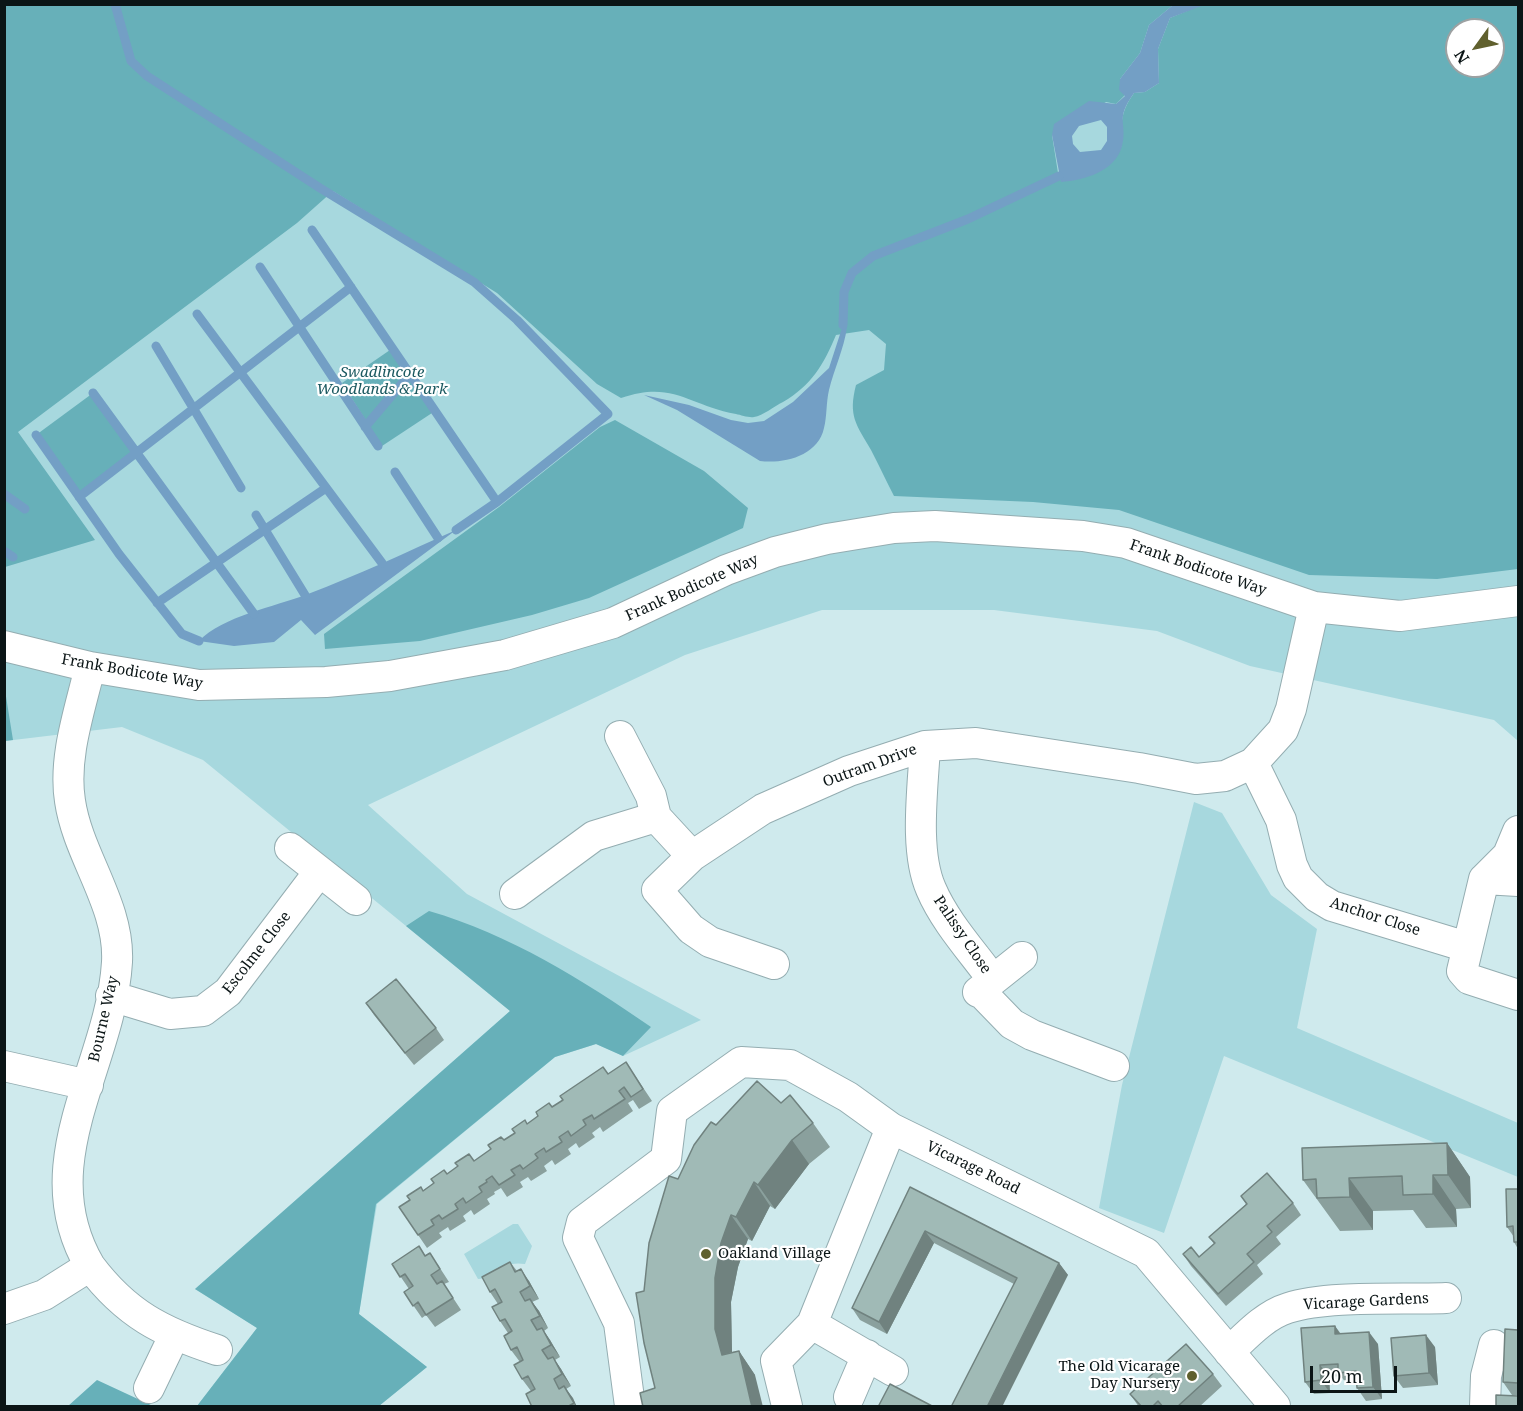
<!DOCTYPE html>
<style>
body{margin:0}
#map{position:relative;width:1523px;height:1411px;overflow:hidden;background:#cfeaed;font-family:"Noto Serif",serif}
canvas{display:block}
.frame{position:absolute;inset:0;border:6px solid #0b1516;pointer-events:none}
.north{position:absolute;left:1445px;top:18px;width:60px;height:60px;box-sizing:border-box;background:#fff;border:2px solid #9da1a2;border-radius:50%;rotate:237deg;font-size:16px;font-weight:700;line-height:24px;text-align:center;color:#0b1516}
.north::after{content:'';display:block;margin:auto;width:21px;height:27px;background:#60602e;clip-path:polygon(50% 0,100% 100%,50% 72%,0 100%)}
.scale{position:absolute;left:1310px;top:1366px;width:87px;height:27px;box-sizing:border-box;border:3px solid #0b1516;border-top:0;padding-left:8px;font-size:18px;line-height:21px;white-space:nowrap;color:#0b1516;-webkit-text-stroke:4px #fff;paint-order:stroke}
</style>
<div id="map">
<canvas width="1523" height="1411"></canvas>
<div class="frame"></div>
<div class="north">N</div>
<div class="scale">20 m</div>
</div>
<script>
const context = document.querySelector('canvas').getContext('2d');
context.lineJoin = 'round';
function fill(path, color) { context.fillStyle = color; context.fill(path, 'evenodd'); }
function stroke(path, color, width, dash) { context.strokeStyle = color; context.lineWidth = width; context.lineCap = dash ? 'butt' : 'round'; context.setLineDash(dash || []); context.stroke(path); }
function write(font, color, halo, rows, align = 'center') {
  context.font = font + ' "Noto Serif",serif'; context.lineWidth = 4.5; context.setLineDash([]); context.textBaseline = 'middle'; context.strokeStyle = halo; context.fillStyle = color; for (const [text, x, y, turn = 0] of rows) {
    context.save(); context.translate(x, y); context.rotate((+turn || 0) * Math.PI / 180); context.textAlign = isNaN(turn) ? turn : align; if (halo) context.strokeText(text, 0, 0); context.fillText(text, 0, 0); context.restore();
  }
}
const green = new Path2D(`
 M4 5H1518V741L1494 720 1250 666 1157 631 994 610H822L685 655 368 805 467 894 701 1020 623 1056 596 1044 555 1057 377 1204 359 1314 427 1367 379 1406H197L257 1328 195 1289 510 1011 203 760 122 727 5 741ZM1457 30H1493V66H1457Z
 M1194 802 1222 813 1271 895 1317 929 1297 1028 1518 1123V1177L1224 1056 1164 1233 1099 1208 1122 1085Z
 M513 1224H518L532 1246 525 1264C501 1260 498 1277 478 1279L464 1254Z`);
const forest = new Path2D(`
 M1204 4 1518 5V569L1437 579 1309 575 1119 510 1033 502 894 496C886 481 879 465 871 450 856 424 848 416 856 385L884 370 886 344 869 330 836 335C824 364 811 386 783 402 774 406 763 416 754 417 749 418 741 415 736 414 688 405 673 380 621 398L597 384 497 293 333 191 297 223 18 432 95 540 5 567V5H1173L1149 25 1140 53 1120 79V90L1125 95 1116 104 1106 102 1052 135 1058 173 1122 146C1121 123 1120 113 1134 93L1145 92 1159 83 1158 49 1170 18ZM1457 30H1493V66H1457Z
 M390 350 432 413 382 446 342 383Z
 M93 393 137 453 79 497 36 435Z
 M615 420 704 471 748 508 743 528 589 598 532 615 420 641 325 649 324 634 499 507 600 427Z
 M4 684 13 740 5 741H4Z
 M429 911C509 934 583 980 651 1027L623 1056 596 1044 555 1057 376 1204 359 1314 427 1367 379 1406H197L257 1328 195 1289 510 1011 406 926Z
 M97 1380 153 1406H68Z`);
const water = new Path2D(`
 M1173 5H1204L1170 18 1158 49 1159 83 1145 92 1134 93C1114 121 1128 122 1122 146 1115 172 1084 180 1061 182L1052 135 1054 124 1089 101 1116 104 1125 96 1119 90 1120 79 1140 53 1149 25ZM1101 120 1107 127V141L1101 150 1080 152 1073 144 1072 136 1079 126Z
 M843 325 847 327C844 349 834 369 829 390 826 403 827 416 824 428 818 456 784 464 760 461L677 410 644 395 689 405 731 420 748 423 764 421 793 402 829 368Z
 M456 530 315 635 301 620 274 642 234 646 199 641C223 616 274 607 308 594 358 575 407 552 456 530Z`);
const stream = new Path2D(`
 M115 4 131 61 147 76 320 188 474 282 517 320 608 414 497 502 456 530
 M312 230 497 502
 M260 267 378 446
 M197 314 382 563
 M843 325 844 292 852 273 873 256 968 219 1059 176
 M156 346 241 488
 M93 393 254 614
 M365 427 410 374
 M36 435 119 554 182 634 199 641
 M395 472 438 538
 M4 494 25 509
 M79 497 351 287
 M256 515 305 595
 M4 551 13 557
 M157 603 326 488`);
const minor = new Path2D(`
 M1314 607 1291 709 1283 730 1253 763 1281 820 1292 865 1298 878 1317 897 1332 906 1467 947
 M4 646 90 667 199 685 326 682 390 676 505 655 613 623 726 570 775 552 827 539 894 528 935 526 1083 536 1126 543 1314 607 1400 616 1518 601
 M90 667C80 710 63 757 70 801 78 856 120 905 117 962 111 1066 29 1162 90 1266
 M620 736 651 796 656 817 692 856
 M925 746C923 788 914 850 931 889 945 922 972 951 993 980
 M290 848 356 900
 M1484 879 1462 971 1469 979 1518 995
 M1484 879 1508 855 1518 831
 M1484 879 1518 881
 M515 894 594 836 656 817
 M774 964 710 942 691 929 657 890 692 856 763 809 849 771 925 746 976 743 1139 768 1196 779 1225 776 1253 763
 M980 991 1012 1024 1032 1035 1114 1066
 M978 992 1022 957
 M111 996 170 1014 203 1011 228 992 319 872
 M4 1066 88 1085
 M4 1309 44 1295 90 1266C126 1314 162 1332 217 1350
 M812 1324 893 1371
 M1229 1352C1246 1336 1265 1315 1288 1308 1329 1295 1401 1300 1446 1298
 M149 1388 174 1336
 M849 1397 867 1355
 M630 1406 619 1323 578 1238 582 1222 666 1159 672 1111 741 1062 790 1065 848 1097 891 1128 1146 1253 1275 1406
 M787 1406 776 1361 812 1324 891 1128
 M1485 1406 1486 1376 1494 1345`);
const wall = new Path2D(`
 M366 1003 436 1028 444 1040 414 1065 374 1015Z
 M608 1074H634L652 1101 639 1109 633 1100 628 1103 633 1111 603 1132 600 1127 592 1133 595 1137 579 1148 576 1143 568 1149 571 1154 555 1165 552 1160 544 1166 547 1171 531 1181 528 1177 520 1182 523 1187 507 1197 501 1188 494 1192 495 1194 487 1199 490 1204 474 1215 471 1210 463 1216 466 1221 450 1231 448 1227 439 1233 442 1237 427 1248 399 1207 447 1174 474 1161 552 1107Z
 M781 1103 813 1123 830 1147 809 1164 775 1209 770 1206 752 1241 748 1239 738 1267 731 1302 732 1352 739 1351 755 1375 655 1388 644 1291 678 1179 716 1125Z
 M1447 1143 1470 1177 1471 1208 1456 1209 1457 1227 1426 1228 1413 1210 1373 1211V1230L1340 1231 1303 1180Z
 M910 1187 1059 1263 1068 1275 1014 1284 934 1243 887 1334 860 1320 852 1308Z
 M1518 1189V1249L1514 1242V1237L1507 1227Z
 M1241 1196 1293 1203 1301 1215 1276 1237 1281 1244 1257 1265 1263 1274 1226 1306 1191 1266 1183 1254 1199 1257 1214 1244 1209 1237 1246 1204Z
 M419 1246 425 1255 438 1265 449 1282 444 1284 461 1310 435 1327 426 1315 422 1318 404 1292 409 1289 392 1264Z
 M510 1262 517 1271 529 1281 539 1299 532 1302 539 1311 548 1328 544 1331 550 1340 560 1357 555 1360 561 1369 571 1386 566 1389 577 1407H532L531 1391 522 1379 520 1362 511 1350 508 1333 500 1321 498 1304 490 1292Z
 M1335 1326 1341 1334 1378 1344 1382 1399 1366 1401 1357 1388V1384L1347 1385 1341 1376 1329 1377 1330 1393 1314 1394 1305 1382Z
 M1518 1330V1395H1512L1503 1382Z
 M1435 1347 1438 1385 1403 1388 1394 1376Z
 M1213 1374 1222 1386 1199 1407H1139L1130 1394Z`);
const shadedWall = new Path2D(`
 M792 1140 809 1164 775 1209 758 1185Z
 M1447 1143 1470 1177 1471 1208 1448 1175Z
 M1433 1175 1456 1209 1457 1227 1433 1194Z
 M1349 1178 1373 1211V1230L1350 1197Z
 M754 1182 770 1206 752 1241 736 1217Z
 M731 1215 748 1239 738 1267 731 1302 732 1352 722 1355 715 1329V1278L721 1243Z
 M925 1231 934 1243 887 1334 879 1322Z
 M1059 1263 1068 1275 1002 1407H987Z
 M521 1269 529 1281 539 1299 530 1286Z
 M530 1299 539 1311 548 1328 540 1316Z
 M1335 1326 1343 1338 1335 1334Z
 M542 1328 550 1340 560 1357 551 1345Z
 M1369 1332 1378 1344 1382 1399 1373 1387Z
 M1426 1335 1435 1347 1438 1385 1429 1373Z
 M739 1351 755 1375 763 1407H752Z
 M553 1357 561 1369 571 1386 562 1374Z
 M1320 1365 1329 1377 1330 1393 1321 1380Z
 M564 1386 573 1398 577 1407H576L574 1403Z`);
const building = new Path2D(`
 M396 979 436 1028 405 1053 366 1003Z
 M626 1062 643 1089 631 1097 624 1087 619 1091 625 1099 594 1119 592 1115 583 1120 586 1125 571 1136 568 1131 559 1137 562 1142 546 1152 544 1148 535 1154 538 1158 523 1169 520 1165 511 1170 515 1175 499 1185 492 1176 486 1180 487 1182 479 1187 482 1192 466 1203 463 1198 455 1204 458 1209 442 1219 439 1215 431 1220 434 1225 418 1235 399 1207 410 1200 407 1196 421 1187 423 1191 434 1183 431 1179 444 1170 447 1174 458 1166 455 1163 469 1154 474 1161 491 1149 488 1145 501 1137 504 1140 515 1133 512 1129 525 1120 527 1124 538 1116 536 1112 549 1103 552 1107 563 1100 560 1096 603 1067 608 1074Z
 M757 1081 781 1103 790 1095 813 1123 792 1140 758 1185 754 1182 736 1217 731 1215 721 1243 715 1278V1329L722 1355 739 1351 752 1407H643L640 1393 655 1388 644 1343 636 1293 644 1291 649 1243 669 1176 678 1179 694 1145 711 1122 716 1125Z
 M1447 1143 1448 1175H1433V1194L1403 1195 1402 1176 1349 1178 1350 1197 1317 1198 1316 1179 1303 1180 1302 1148Z
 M1267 1173 1293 1203 1267 1226 1272 1232 1247 1254 1254 1262 1218 1294 1183 1254 1191 1247 1199 1257 1215 1243 1209 1237 1247 1204 1241 1196Z
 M910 1187 1059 1263 987 1407H951L1017 1278 925 1231 879 1322 852 1308Z
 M1506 1189H1518V1242H1514L1513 1226 1507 1227Z
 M419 1246 425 1256 430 1253 440 1269 431 1275 437 1284 442 1281 453 1298 426 1315 418 1302 413 1306 404 1292 413 1286 405 1274 400 1277 392 1264Z
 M510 1262 515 1272 521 1269 530 1286 520 1292 525 1301 530 1299 540 1316 531 1320 537 1330 542 1328 551 1345 542 1350 548 1359 553 1357 562 1374 554 1379 559 1389 564 1386 574 1403 567 1407H539L538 1406 532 1407 526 1394 535 1389 528 1376 522 1379 514 1365 523 1360 517 1347 511 1350 504 1336 512 1331 505 1319 500 1321 492 1307 502 1302 495 1289 490 1292 482 1277Z
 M1335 1326V1334L1369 1332 1373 1387 1357 1388 1356 1371 1338 1373V1364L1320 1365 1321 1380 1305 1382 1301 1328Z
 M1505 1329 1518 1330V1383L1503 1382Z
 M1426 1335 1429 1373 1394 1376 1391 1338Z
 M1186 1344 1213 1374 1177 1407H1163L1158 1401 1152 1407H1142L1130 1394Z
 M890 1384 934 1407H878Z
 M1496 1395 1518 1396V1407H1496Z`);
const markers = [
 [706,1254,6,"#60602e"],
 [1192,1376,6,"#60602e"]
];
const parkNames = [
 ["Swadlincote",382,373],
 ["Woodlands & Park",382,390]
];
const streetNames = [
 ["Frank Bodicote Way",1198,568,19],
 ["Frank Bodicote Way",692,588,-24],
 ["Frank Bodicote Way",132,672,10],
 ["Outram Drive",870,766,-20],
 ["Anchor Close",1375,917,18],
 ["Palissy Close",962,935,56],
 ["Escolme Close",257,953,-52],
 ["Bourne Way",104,1019,-77],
 ["Vicarage Road",973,1168,26],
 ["Vicarage Gardens",1366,1302,-3]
];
const poiNames = [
 ["Oakland Village",718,1254],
 ["The Old Vicarage",1180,1367,"right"],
 ["Day Nursery",1180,1384,"right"]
];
fill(green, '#a7d8de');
fill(forest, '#67b0b9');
fill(water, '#739fc5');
stroke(stream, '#739fc5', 9);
stroke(minor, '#94adb1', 32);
stroke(minor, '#fff', 30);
fill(wall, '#8aa09d');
fill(shadedWall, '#70827f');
fill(building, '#a0bab6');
stroke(building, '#70827f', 1.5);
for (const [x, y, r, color] of markers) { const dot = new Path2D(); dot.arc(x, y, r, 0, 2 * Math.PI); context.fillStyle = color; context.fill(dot); stroke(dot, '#fff', 2); }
write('italic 15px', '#1b5960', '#fff', parkNames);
write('15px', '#0b1516', '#fff', streetNames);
write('15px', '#0b1516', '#fff', poiNames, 'left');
</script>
